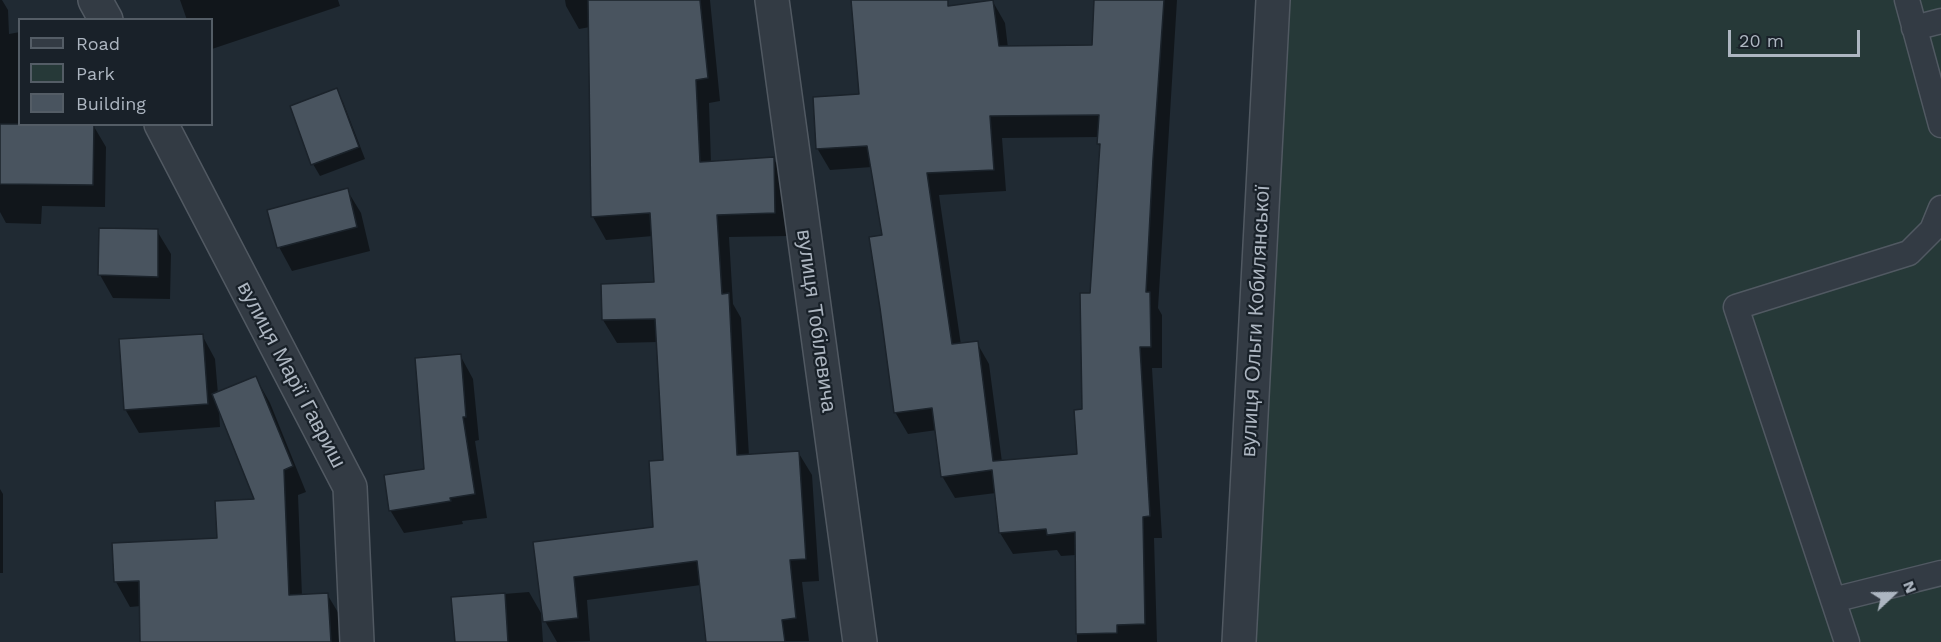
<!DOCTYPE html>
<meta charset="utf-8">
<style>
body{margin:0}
#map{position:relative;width:1941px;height:642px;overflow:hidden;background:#202a33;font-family:"Work Sans",sans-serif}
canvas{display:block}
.legend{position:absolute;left:18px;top:18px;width:195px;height:108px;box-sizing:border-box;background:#192129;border:2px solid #545d66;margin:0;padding:8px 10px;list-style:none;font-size:18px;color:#adb6c1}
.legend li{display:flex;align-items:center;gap:12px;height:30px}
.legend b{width:30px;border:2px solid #545d66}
.north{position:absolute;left:1863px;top:564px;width:60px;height:60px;-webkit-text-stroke:4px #192129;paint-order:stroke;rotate:68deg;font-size:16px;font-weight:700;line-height:24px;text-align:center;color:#adb6c1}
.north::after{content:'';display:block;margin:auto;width:21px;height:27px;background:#adb6c1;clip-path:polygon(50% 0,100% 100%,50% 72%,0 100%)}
.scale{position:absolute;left:1728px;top:30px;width:132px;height:27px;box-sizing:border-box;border:3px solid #adb6c1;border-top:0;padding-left:8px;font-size:18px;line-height:21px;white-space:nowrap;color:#adb6c1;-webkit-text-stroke:4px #192129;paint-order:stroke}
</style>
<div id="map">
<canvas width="1941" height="642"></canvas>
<ul class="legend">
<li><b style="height:8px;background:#333b44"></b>Road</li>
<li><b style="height:16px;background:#263938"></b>Park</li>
<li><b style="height:16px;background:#49545f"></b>Building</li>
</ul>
<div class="north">N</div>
<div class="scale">20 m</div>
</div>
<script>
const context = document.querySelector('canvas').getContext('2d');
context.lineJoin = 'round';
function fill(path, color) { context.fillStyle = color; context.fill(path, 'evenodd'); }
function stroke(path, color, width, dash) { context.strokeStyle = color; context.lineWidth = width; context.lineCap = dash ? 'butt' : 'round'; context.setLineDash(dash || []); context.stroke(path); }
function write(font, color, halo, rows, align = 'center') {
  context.font = font + ' "Work Sans",sans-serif'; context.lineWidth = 4.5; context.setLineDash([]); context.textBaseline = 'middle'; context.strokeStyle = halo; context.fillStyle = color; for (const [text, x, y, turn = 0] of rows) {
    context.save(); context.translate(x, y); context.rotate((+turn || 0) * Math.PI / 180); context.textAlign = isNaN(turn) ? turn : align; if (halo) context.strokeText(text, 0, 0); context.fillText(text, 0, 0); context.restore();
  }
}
const green = new Path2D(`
 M1273 0H1941V642H1239Z`);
const shadow = new Path2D(`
 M0 0H2L8 10 9 34 20 32V124L93 125 106 147 105 207 42 206 41 224 6 223 0 212Z
 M180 0H338L340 6 212 49V20H187Z
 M565 0H710L720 101 709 103 711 163 773 158 787 181 788 236 729 237 733 304 741 318 749 456 798 452 812 475 819 581 802 582 809 641 707 642 701 585 587 600 590 641 557 642 545 621 535 543 655 528 665 461 658 342 617 343 603 320 656 283 653 236 606 240 593 217 590 27 579 29 566 6Z
 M1096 0H1177L1158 308 1162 315V368H1152L1162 538H1154L1157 642H1077L1076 555 1061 556 1057 550 1013 554 1000 533 996 493 955 498 942 476 937 430 908 434 895 412 884 236 872 167 830 170 817 148 861 96 993 2 1005 23 1008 48 1093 46ZM1099 137 1098 144 1101 148 1083 411 1078 456 1002 462 989 364 977 343 961 345 939 195 1006 191 1002 138Z
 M336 90 343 102 365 159 320 176 313 164Z
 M347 190 361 213 370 251 292 271 279 247Z
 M157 231 171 254 170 299 113 298 100 275Z
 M202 335 215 359 218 394 256 378 270 403 306 492 298 495 302 596 327 594 342 619 343 642H142L141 606 130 607 116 582 218 539 257 500 219 408 220 427 139 433 125 409Z
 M460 355 473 379 479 440 475 441 487 518 462 521 463 524 404 533 390 510 425 471Z
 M0 489 3 494V573H0Z
 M529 592 541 613 543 642H456L453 598Z`);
const building = new Path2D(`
 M588 0H700L708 78 696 80 700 162 774 157 775 213 717 215 722 294 729 293 737 455 799 451 806 559 790 560 796 618 782 620 785 642H706L697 561 574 577 578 618 543 622 533 542 653 527 649 461 663 460 655 319 602 320 601 284 654 282 650 213 591 217Z
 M851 0H948V6L993 0 999 46 1092 45 1094 0H1164L1153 159 1146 292H1150L1151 347H1140L1150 516 1143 517 1145 624 1117 625V633L1076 634 1075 532 1047 535 1046 529 999 533 992 470 941 477 932 408 894 413 880 308 869 237 882 235 867 146 816 149 813 97 859 94ZM1099 115 1097 144H1100L1090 293H1080L1082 409 1074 410 1077 454 993 461 978 341 952 344 927 173 994 170 990 116Z
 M337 88 359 147 311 165 290 106Z
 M0 124H94L93 185 0 184Z
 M348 188 357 227 277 248 267 210Z
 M99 228 158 229V277L98 275Z
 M203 334 208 404 124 410 119 339Z
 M461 354 466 417H463L475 494 450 498 451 501 389 511 384 475 424 469 415 358Z
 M256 376 293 466 284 470 289 595 328 593 331 642H140L139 581 114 582 112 543 217 538 215 501 254 499 212 394Z
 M505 593 508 642H455L451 597Z`);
const service = new Path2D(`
 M1907 0 1941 125
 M1914 28 1941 21
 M1833 600 1941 573
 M1847 642 1736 307 1909 253 1932 230 1941 208`);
const minor = new Path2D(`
 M95 0 106 20
 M772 0 860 642
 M161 124 350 487 357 642
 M1239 642 1273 0`);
const streetNames = [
 ["вулиця Тобілевича",816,321,82],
 ["вулиця Ольги Кобилянської",1256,321,-87],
 ["вулиця Марії Гавриш",291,375,62]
];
fill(green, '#263938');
fill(shadow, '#0007');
fill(building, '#49545f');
stroke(building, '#1b232b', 1.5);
stroke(service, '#515962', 27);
stroke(minor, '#515962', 36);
stroke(service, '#333b44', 24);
stroke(minor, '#333b44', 33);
write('21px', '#adb6c1', '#192129', streetNames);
</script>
